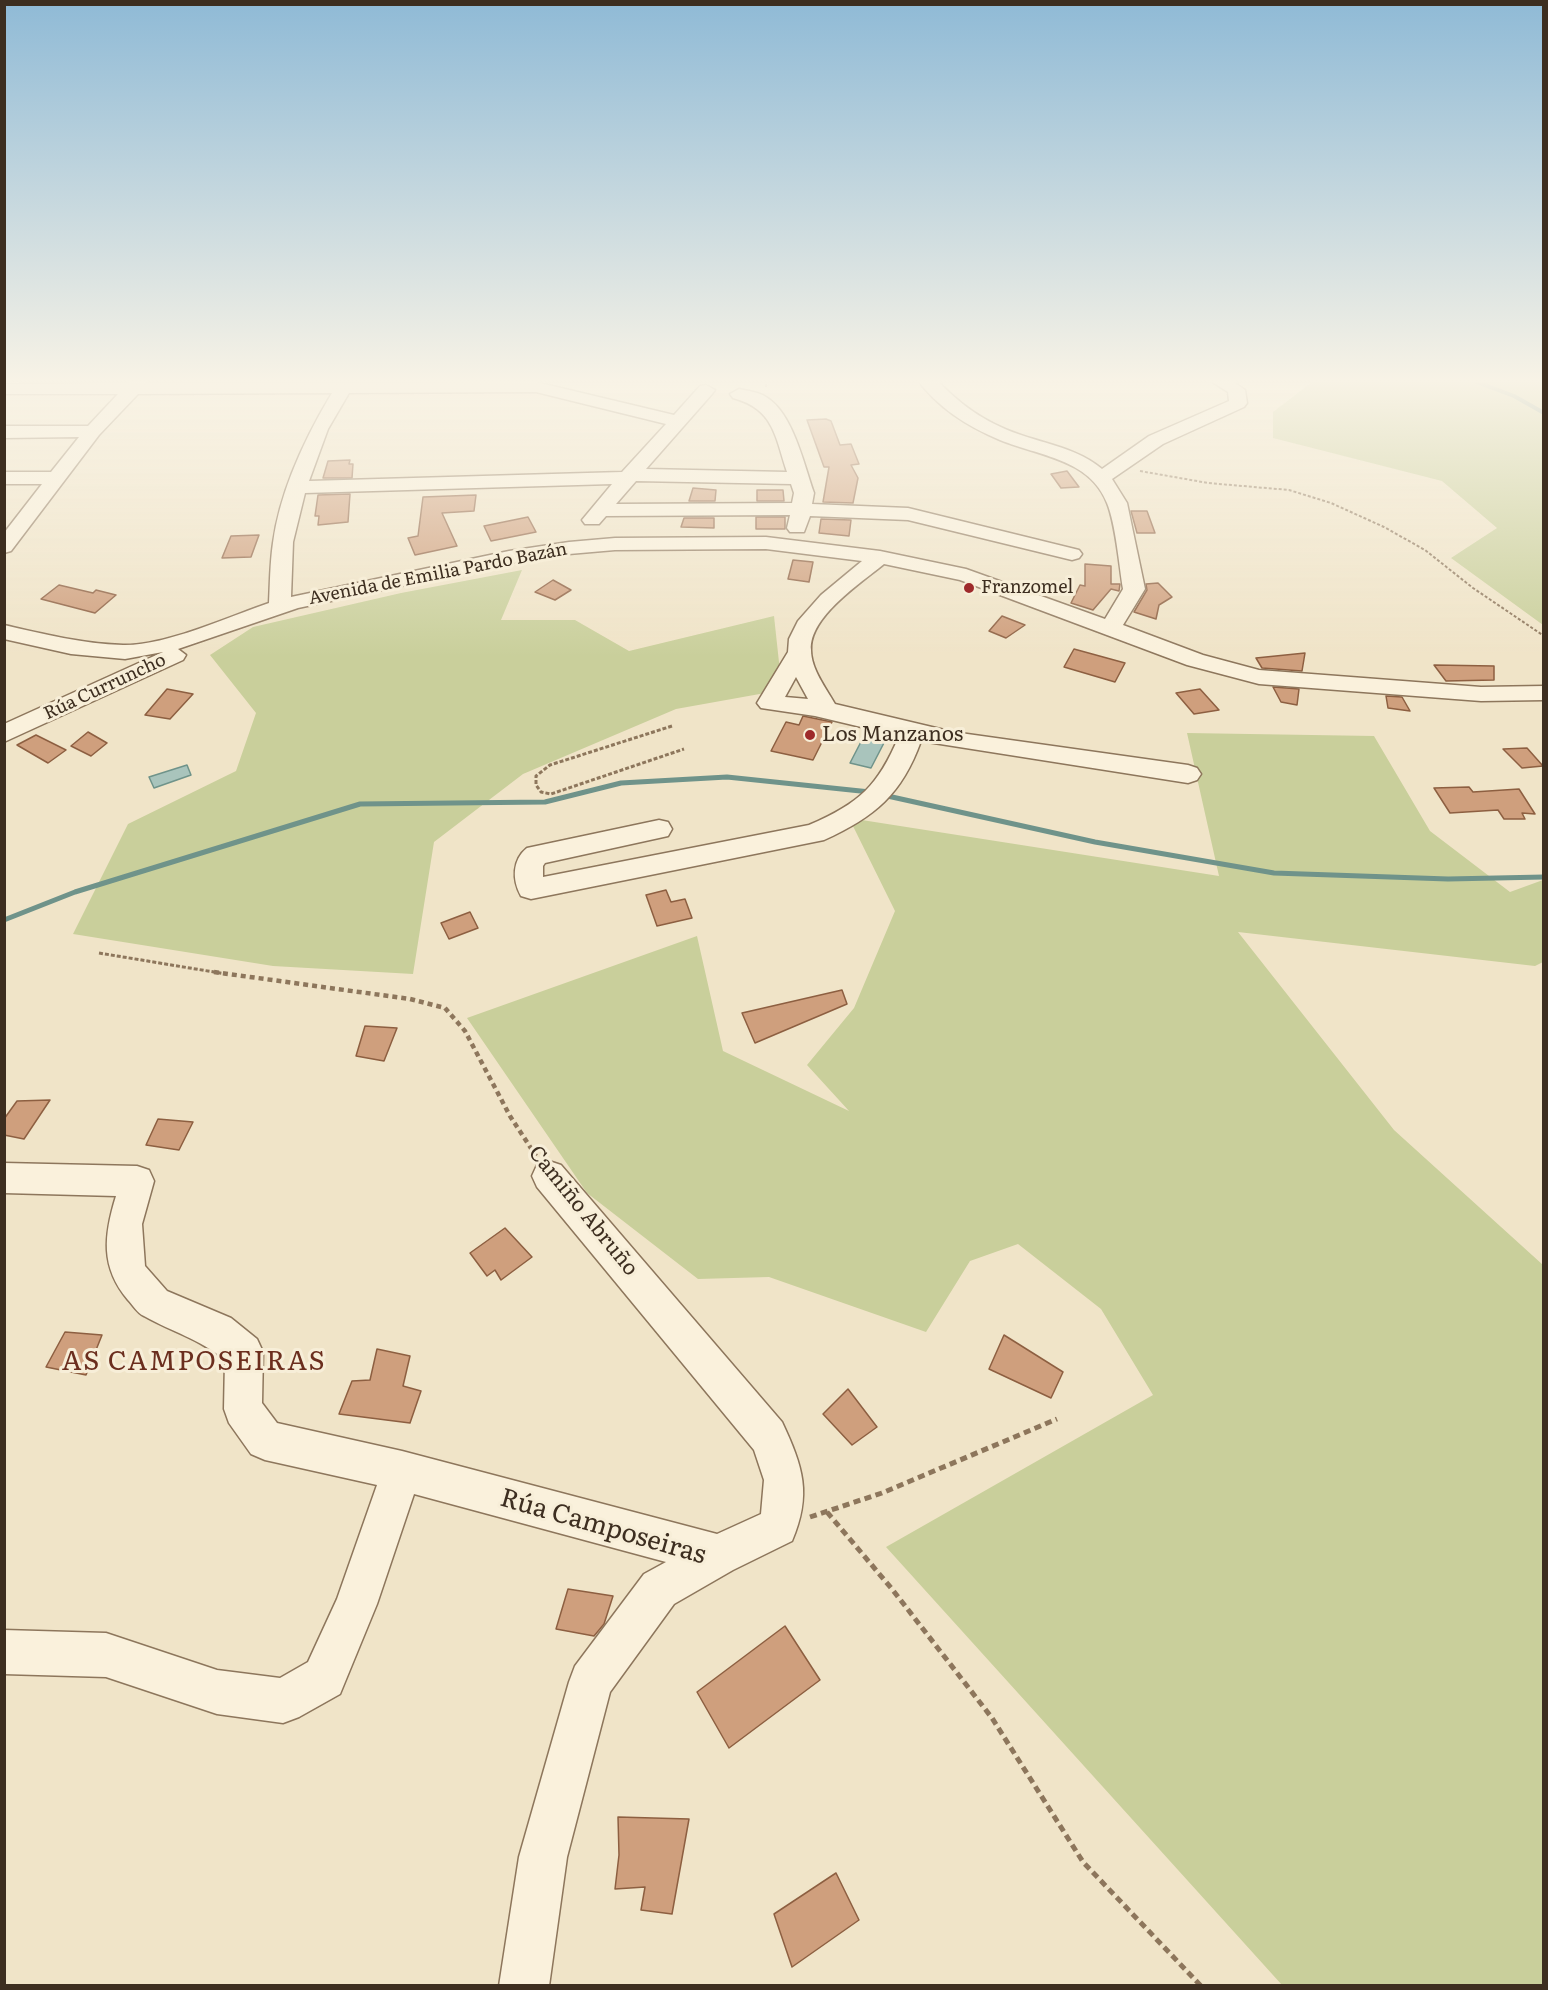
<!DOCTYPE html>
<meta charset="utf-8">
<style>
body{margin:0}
#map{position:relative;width:1548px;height:1990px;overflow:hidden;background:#f0e4c8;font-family:Literata,serif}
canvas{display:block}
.frame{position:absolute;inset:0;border:6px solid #3d2e20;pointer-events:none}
</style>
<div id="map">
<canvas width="1548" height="1990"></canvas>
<div class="frame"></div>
</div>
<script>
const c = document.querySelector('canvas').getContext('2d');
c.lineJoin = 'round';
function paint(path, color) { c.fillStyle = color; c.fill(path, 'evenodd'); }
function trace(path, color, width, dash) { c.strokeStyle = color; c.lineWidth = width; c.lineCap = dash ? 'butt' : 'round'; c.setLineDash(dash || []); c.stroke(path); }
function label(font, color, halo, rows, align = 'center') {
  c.font = font + ' Literata,serif'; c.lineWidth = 6; c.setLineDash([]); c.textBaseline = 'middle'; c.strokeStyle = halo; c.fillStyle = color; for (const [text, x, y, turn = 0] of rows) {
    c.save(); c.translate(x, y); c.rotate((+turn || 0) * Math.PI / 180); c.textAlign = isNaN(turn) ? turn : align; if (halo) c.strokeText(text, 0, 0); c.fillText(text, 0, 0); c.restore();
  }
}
const green = new Path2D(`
 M1317,378h226v247l-92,-67 46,-30 -55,-47 -169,-43v-26z
 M522,570l-21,50h74l54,31 145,-35 8,74 -106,19 -153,65 -89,68 -21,132 -140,-8 -200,-32 55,-110 108,-53 20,-58 -46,-58 43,-28 148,-34z
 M1187,733l187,3 56,95 80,61 33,-12v82l-8,4 -297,-34 156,198 149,135v720h-261l-396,-438 267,-152 -52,-86 -83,-65 -48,17 -44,71 -157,-55 -71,2 -111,-86 -120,-175 230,-82 26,115 126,60 -42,-46 47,-57 41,-97 -46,-93 370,58z`);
const water = new Path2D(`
 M865,734l21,5 -15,29 -21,-5z
 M187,765l4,10 -37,13 -5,-11z`);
const streamFar1 = new Path2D(`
 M1466,378l48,18 30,17`);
const stream = new Path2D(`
 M883,795l212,47 179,31 174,6 96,-2
 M4,920l71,-28 285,-88 185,-2 76,-19 106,-6 143,15`);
const building = new Path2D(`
 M826,419l5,2 9,24 11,-1 8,20 -8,1 7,13 -5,25 -30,-1 6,-35h-5l-17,-47z
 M350,460l-1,4h4l-1,14h-29l5,-17z
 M1067,471l12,16 -18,1 -10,-14z
 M693,488l23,2 -1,11h-26z
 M757,490h26l1,11h-27z
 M350,494l-2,28 -30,3 1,-9h-4l3,-21z
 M476,495l-2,16 -32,2 15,33 -42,9 -7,-17 10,-2 5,-39z
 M1131,511h16l8,22h-18z
 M528,517l8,15 -45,9 -7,-15z
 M756,517h29v12h-29z
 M684,518h30v10l-33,-1z
 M821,519l30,1 -2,16 -30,-3z
 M259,535l-8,22 -29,1 9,-22z
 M793,560l20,2 -4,20 -21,-3z
 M1085,564l26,2v18h9l-1,7 -8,-2 -18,21 -22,-7 9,-18 5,1z
 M553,580l18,10 -16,10 -20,-8z
 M1158,583l14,14 -13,8 -3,14 -22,-7 13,-22 -1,-6z
 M59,585l34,8 3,-3 20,5 -21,18 -54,-14z
 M1002,616l23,9 -19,13 -17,-7z
 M1074,649l51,14 -10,19 -51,-15z
 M1305,653l-3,18 -40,-3 -6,-10z
 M1434,665l60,1v14l-48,1z
 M1273,687l26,2 -2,16 -16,-3z
 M167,689l26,5 -23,25 -25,-4z
 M1200,689l19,21 -25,4 -18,-21z
 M1386,696l16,1 8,14 -22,-3z
 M803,716l29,6 -19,38 -42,-9 15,-29 13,3z
 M88,732l19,11 -16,13 -20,-10z
 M36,735l30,15 -18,13 -31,-18z
 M1527,748l16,18 -21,2 -19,-19z
 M1469,787l4,5 46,-3 16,25 -13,-1 3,6h-21l-6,-9 -48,3 -16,-25z
 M666,890l5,12 14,-3 7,19 -35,8 -11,-31z
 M470,912l8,16 -29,11 -8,-16z
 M842,990l5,14 -92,39 -13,-30z
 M365,1026l32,2 -13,33 -28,-5z
 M50,1100l-26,39 -20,-4v-16l13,-18z
 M158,1119l35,3 -14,28 -33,-5z
 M505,1228l27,29 -31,23 -6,-10 -8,6 -17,-23z
 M65,1332l37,3 -16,40 -40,-8z
 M1004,1335l59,37 -12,26 -62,-29z
 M377,1349l33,7 -7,30 18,5 -11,32 -71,-9 13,-33 18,-1z
 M848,1389l29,38 -25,18 -29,-31z
 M568,1589l45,7 -9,28 -10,12 -38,-7z
 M785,1626l35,54 -91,68 -32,-56z
 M618,1817l71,2 -17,95 -31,-4 4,-23 -30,2 4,-34z
 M836,1873l23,47 -67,47 -18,-53z`);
const pathFar3 = new Path2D(`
 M766,387l1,-9
 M1140,471l68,12 81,7 42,13 53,24 41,23 48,38 71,48`);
const pathFar2 = new Path2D(`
 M672,726l-122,39 -14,11v9l5,7 10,2 133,-45
 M99,953l127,21`);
const pathFar1 = new Path2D(`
 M214,972l196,27 35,9 20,23 45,85 26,40`);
const path = new Path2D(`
 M827,1512l65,77 100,129 91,144 118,124
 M810,1517l72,-24 175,-74`);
const minor = new Path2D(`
 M134,378h11l2,5 389,-1 138,33 26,-29 6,-1 9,5 -3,4 -66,75 141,3c-12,-36 -13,-63 -54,-74l-3,-4 9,-5c9,2 20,3 27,8 27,16 38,68 48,96l-2,11 96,4 171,42 3,4 -3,4 -7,2 -164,-40 -98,-4 -6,16h-14l-3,-4 3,-13 -184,1 -7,8h-14l-3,-4 30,-36 -307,9 -12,49 -2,55 218,-46 60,-9 46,-4 151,-1 114,14 86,18 139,50 18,-30c-4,-24 -7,-64 -16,-86 -17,-44 -68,-47 -107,-63 -33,-14 -62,-32 -84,-62h19c24,26 49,44 83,56 28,10 61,15 84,35l47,-33 80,-35 -1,-9 -22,-14h22l17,12 2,13 -3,4 -81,37 -51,35 15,24 18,86 -22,36 80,30 56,15 222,17 63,-1v14l-63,1 -222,-17 -72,-19 -227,-85 -76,-16c-23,19 -75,53 -73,86 0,19 15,38 24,54l118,28 235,33 9,3 4,6 -4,6 -9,3 -267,-42c-19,53 -46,76 -97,99l-293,59 -10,-3c-9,-16 -9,-36 6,-48l132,-28 9,2 4,7 -4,7 -9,2 -114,25 -2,3v11l266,-52c51,-22 69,-39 90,-89l-84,-20 -54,-8 -4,-5 31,-51 1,-13 9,-18 23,-26 41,-34 -96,-12 -151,1 -46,4 -60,9 -211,45 -120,41 8,6 -3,5 -179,82v-18l159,-72 -38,7 -54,-5 -67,-15v-14c40,9 79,19 119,20 42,1 105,-28 146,-42 1,-19 1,-40 4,-60 7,-52 32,-105 59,-150l-194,1 -39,41 -88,116 -7,2v-20l38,-49h-38v-12h47l28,-35 -75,1v-12h84l30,-32h-114v-10l124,-1zM536,392l130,32 -44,48 -313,9 19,-52 21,-36zM636,481l155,3 3,9 -2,10 -176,1zM796,677l12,22 -23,-2z
 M549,1161l12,4 221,257c21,45 30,72 10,119l-59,29 -59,34 -64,88 -43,165 -18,129h-50l20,-129 50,-175 6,-16 69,-92 22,-12 -252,-68 -37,110 -37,90 -41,23 -16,6 -66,-9 -111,-37 -102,-3v-44l102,3 111,37 63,8 28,-16 29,-63 40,-114 -112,-25 -14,-6 -22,-31 -5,-14 1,-49c-27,-22 -51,-27 -81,-44 -7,-3 -11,-11 -16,-16 -28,-33 -24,-65 -12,-104l-112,-3v-30l133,3 12,4 5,11 -12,43 3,42 22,25 64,27 26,21 6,13 -1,51 15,20 125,28 315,83 44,-20 3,-34 -10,-30 -217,-263 -5,-11 5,-11z`);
const markers = [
 [969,588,6,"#9e2a2b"],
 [810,735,6,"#9e2a2b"]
];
const farStreetnames = [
 ["Avenida de Emilia Pardo Bazán",438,574,-11],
 ["Rúa Curruncho",105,687,-25]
];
const farPoinames = [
 ["Franzomel",981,588]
];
const poiNames = [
 ["Los Manzanos",822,735]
];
const streetNames = [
 ["Camiño Abruño",583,1211,51]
];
const nearStreetnames = [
 ["Rúa Camposeiras",603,1527,16]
];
const nearNeighbourhoodnames = [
 ["AS CAMPOSEIRAS",194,1362]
];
paint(green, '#c9cf9b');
paint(water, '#a9c4bc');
trace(water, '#6f938a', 1.5);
trace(streamFar1, '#6f938a', 4);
trace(stream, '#6f938a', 5);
paint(building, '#cf9f7d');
trace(building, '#8d5f41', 1.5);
trace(minor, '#8d765c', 3);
trace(pathFar3, '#8d765c', 2, [3, 2]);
trace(pathFar2, '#8d765c', 3, [4, 2]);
trace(pathFar1, '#8d765c', 4.5, [5, 4]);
trace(path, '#8d765c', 5, [7, 4.5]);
paint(minor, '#faf1dc');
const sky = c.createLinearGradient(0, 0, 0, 657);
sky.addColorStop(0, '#8fbad6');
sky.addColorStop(0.58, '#f8f3e6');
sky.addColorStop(1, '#f8f3e600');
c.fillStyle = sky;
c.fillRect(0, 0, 1548, 657);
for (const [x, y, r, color] of markers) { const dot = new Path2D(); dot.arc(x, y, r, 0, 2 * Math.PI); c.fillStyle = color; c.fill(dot); trace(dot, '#f7eed8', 2); }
label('18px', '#3d2e20', '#f7eed8', farStreetnames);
label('18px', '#3d2e20', '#f7eed8', farPoinames, 'left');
label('21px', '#3d2e20', '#f7eed8', poiNames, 'left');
label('21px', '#3d2e20', '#f7eed8', streetNames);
label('26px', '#3d2e20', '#f7eed8', nearStreetnames);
c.letterSpacing = '1.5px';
label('27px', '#6b2e1e', '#f7eed8', nearNeighbourhoodnames);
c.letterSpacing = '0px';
</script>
